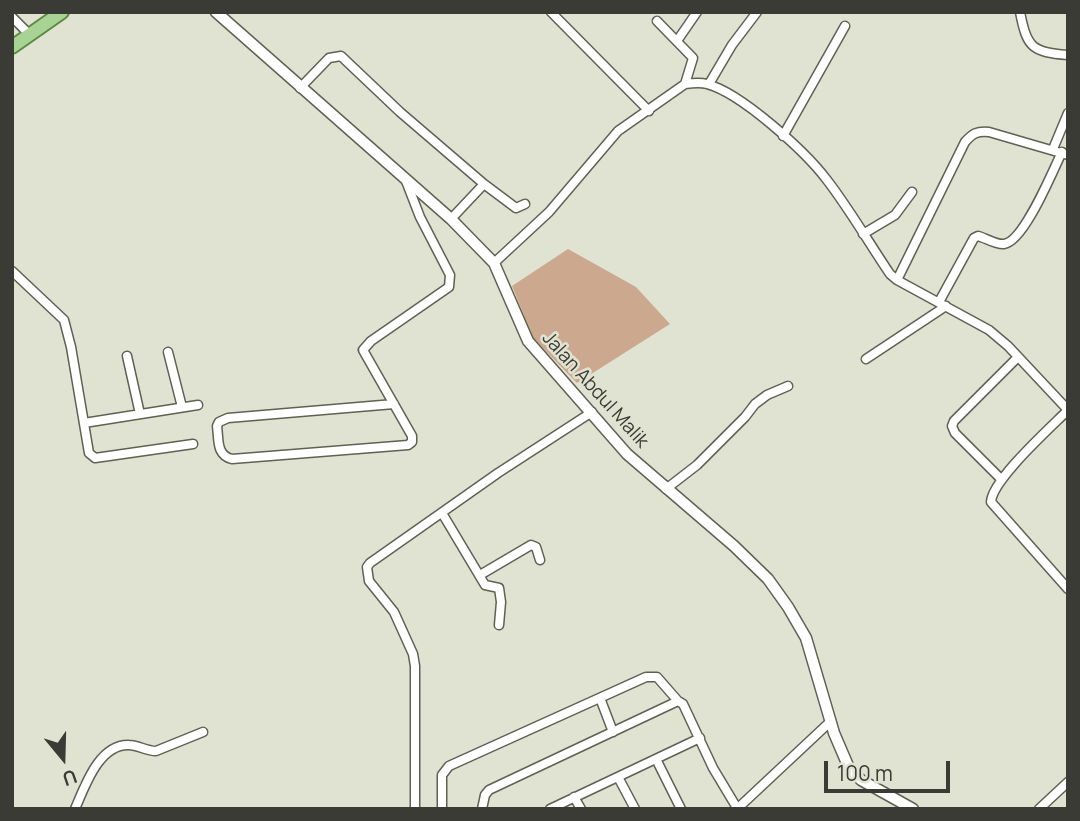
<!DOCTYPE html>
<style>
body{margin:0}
#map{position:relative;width:1080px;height:821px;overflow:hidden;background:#e1e3d2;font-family:Manrope,sans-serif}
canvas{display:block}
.frame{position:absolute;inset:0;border:14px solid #3a3b34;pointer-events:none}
.north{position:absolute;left:28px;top:723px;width:70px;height:70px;-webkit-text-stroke:5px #e1e3d2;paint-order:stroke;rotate:161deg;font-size:19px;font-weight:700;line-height:28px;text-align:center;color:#3a3b34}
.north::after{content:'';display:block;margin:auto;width:24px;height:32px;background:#3a3b34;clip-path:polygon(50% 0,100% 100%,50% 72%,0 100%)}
.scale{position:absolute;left:824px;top:761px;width:126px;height:32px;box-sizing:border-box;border:4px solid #3a3b34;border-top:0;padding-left:9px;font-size:21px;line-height:24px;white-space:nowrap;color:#3a3b34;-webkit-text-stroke:5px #e1e3d2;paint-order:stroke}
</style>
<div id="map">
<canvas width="1080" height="821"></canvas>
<div class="frame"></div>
<div class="north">U</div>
<div class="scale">100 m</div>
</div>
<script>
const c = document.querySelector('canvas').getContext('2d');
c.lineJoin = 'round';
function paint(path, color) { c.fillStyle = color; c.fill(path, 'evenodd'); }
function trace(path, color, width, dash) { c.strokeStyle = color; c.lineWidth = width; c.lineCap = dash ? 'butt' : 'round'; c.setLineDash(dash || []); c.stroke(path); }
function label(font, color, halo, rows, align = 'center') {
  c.font = font + ' Manrope,sans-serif'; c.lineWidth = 5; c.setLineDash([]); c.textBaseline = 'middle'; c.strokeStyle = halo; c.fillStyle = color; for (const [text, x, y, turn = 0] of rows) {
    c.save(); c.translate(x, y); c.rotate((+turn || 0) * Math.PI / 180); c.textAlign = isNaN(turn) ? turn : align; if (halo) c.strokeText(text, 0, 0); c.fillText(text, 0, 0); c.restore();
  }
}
const green = new Path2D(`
 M568,249l68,38 34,37 -93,59 -44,-45 -21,-52z`);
const minor = new Path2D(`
 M551,12l98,99
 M1020,12c7,36 12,40 48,43
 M12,17l17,17
 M657,21l36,37 -8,26
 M677,41l20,-29
 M709,84l23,-39 25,-33
 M300,88l29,-30 12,-2 59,56 84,72 -33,35
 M783,136l62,-110
 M1053,149l15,-36
 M484,184l32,24 9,-4
 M863,234l32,-19 17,-23
 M494,263l55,-51 69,-81 67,-47c7,-1 15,-2 22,0 34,9 98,67 120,96 23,30 42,63 63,94l7,6 92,50 19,16 60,64
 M12,271l52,49 7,27 18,106 6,5 98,-14
 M897,280l68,-138c8,-9 12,-11 24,-10l79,23
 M939,302l35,-64 4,-2c8,2 18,9 26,8 20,-2 49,-74 58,-92
 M168,352l14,55
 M127,356l13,58
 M866,359l80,-53
 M394,404l-166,14 -9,4 -2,4c2,14 -1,29 15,33l176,-14 4,-3v-6l-49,-86 8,-9 78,-54 1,-12 -30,-58 -14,-36
 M1067,411c-17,17 -75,69 -76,91l77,87
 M84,423l114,-18
 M1001,479l-46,-46 -3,-7 2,-5 64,-64
 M666,489l31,-24 48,-48 10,-13 12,-9 21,-9
 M442,513l43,72 14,3 2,14 -2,23
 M480,575l51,-30 5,2 4,13
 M600,698l13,34
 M656,759l25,50
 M618,777l17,32
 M574,797l7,12
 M75,809c10,-23 24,-65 54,-64 9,0 17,6 27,6l47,-19
 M415,809v-143l-2,-12 -19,-42 -25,-31 -2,-14 3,-4 128,-90 94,-61
 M442,809v-34l7,-9 197,-89h11l21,24
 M482,809l3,-14 4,-5 189,-89 5,3 30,64 24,40
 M550,809l150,-71
 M737,809l94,-88
 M1039,809l29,-27`);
const tertiary = new Path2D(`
 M216,12l235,207 43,44 34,78 99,113 107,92 34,33 20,28 18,31 28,95 15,35 12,12 52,29`);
const primary = new Path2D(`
 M12,47l50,-35`);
const streetNames = [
 ["Jalan Abdul Malik",595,390,48]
];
paint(green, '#cca98e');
trace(minor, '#5f6152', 11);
trace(tertiary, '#5f6152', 13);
trace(primary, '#5c8a44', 16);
trace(minor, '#fff', 8);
trace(tertiary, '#fff', 10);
trace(primary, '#a9d394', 12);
label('19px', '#3a3b34', '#e1e3d2', streetNames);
</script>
